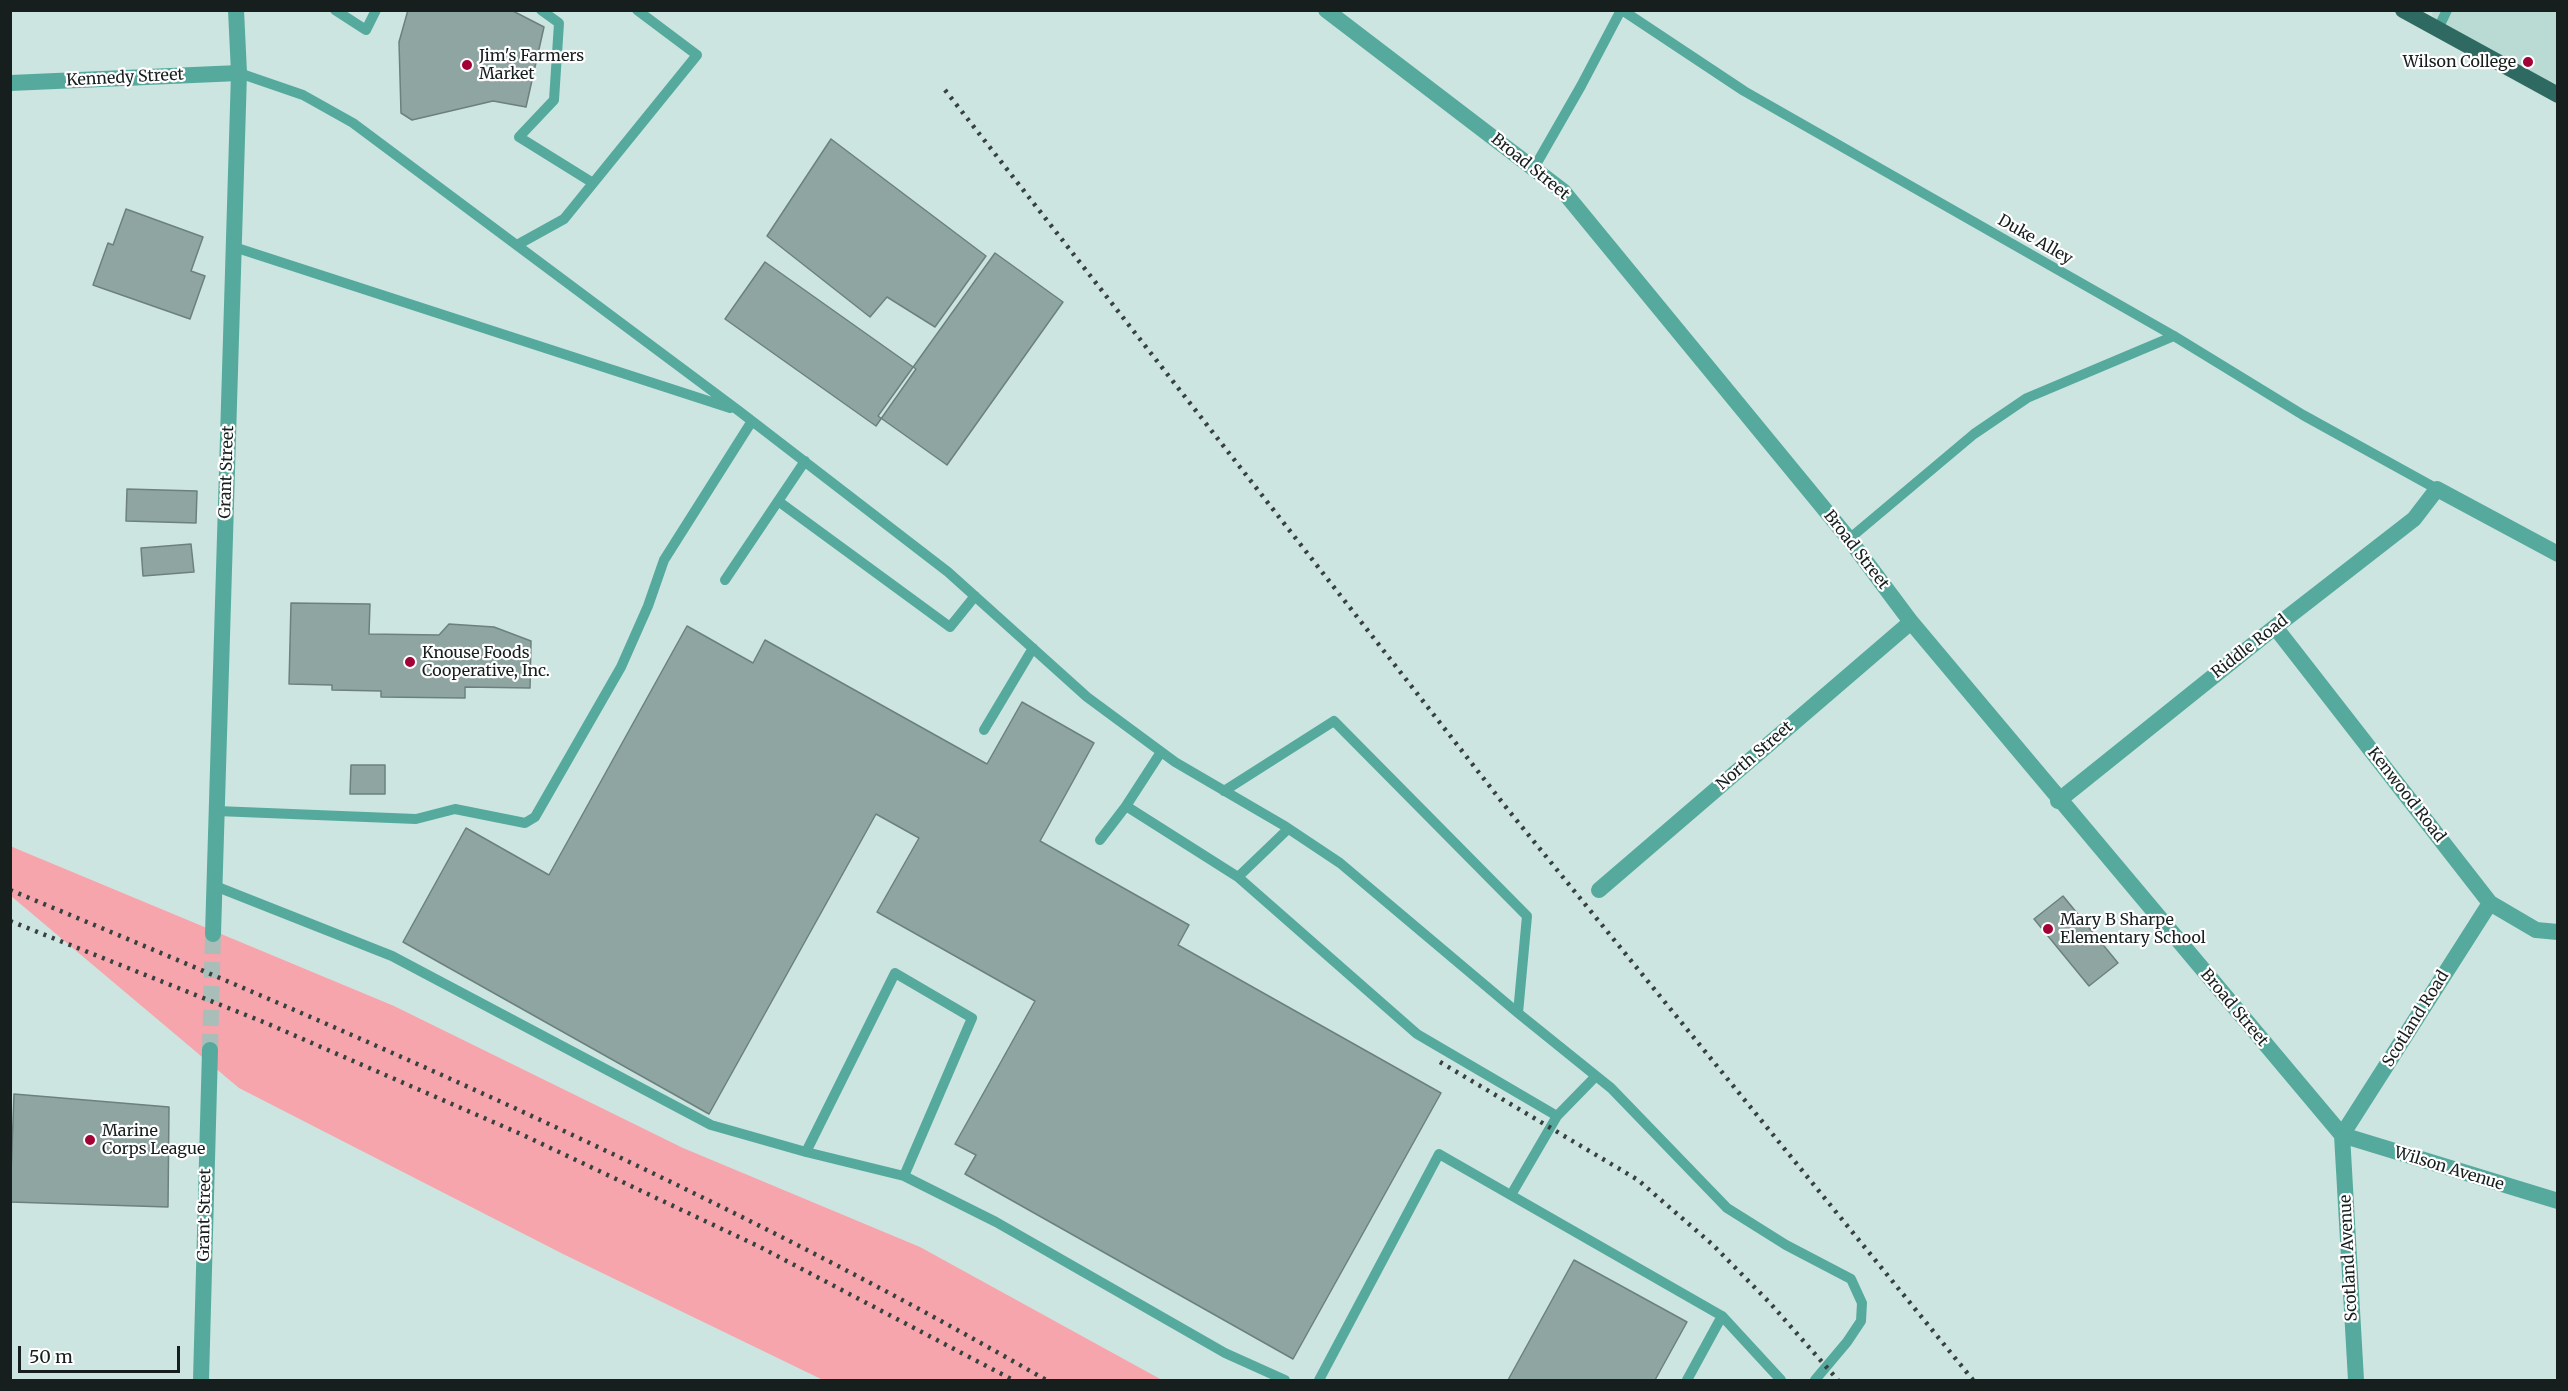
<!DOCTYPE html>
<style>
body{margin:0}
#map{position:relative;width:2568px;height:1391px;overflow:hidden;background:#cde5e0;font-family:Merriweather,serif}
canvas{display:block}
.frame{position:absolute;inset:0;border:12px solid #171f1e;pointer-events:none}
.scale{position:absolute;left:18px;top:1346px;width:162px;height:27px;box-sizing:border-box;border:3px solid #171f1e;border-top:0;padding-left:8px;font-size:18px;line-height:21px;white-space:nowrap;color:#171f1e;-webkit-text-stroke:4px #fff;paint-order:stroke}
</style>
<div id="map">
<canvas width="2568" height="1391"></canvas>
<div class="frame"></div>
<div class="scale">50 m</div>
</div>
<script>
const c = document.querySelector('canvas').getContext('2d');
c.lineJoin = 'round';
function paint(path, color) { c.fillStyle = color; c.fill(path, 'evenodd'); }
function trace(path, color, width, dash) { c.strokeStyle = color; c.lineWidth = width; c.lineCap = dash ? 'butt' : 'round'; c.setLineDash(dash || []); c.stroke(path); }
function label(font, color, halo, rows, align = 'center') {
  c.font = font + ' Merriweather,serif'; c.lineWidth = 4.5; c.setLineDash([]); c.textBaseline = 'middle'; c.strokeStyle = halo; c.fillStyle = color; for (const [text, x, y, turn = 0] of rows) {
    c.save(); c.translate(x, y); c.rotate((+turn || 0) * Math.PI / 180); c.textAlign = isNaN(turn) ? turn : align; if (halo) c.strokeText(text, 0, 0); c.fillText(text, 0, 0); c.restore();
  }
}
const built = new Path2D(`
 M2434,10l123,1v84l-119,-66 -6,-15z`);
const green = new Path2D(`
 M10,846l384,160 289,142 237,99 242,133h-339l-260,-126 -324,-166 -228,-192z`);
const building = new Path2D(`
 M408,10h103l33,17 -18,80 -33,-6 -81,19 -11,-7 -2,-71z
 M831,139l155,117 -51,71 -48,-30 -17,20 -103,-81z
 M126,209l77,28 -12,34 14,5 -15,43 -97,-34 15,-42 5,2z
 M995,253l68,49 -116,163 -69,-49z
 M765,262l151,107 -40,57 -151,-107z
 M127,489l70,2 -1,32 -70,-2z
 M191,544l3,28 -51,4 -2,-28z
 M291,603l79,1 -1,30 70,1 10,-11 45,3 37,14 -1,47 -65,-1v11l-84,-1v-6l-49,-1v-5l-43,-1z
 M687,626l66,37 12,-23 222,124 35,-62 72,41 -54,98 149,84 -11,20 263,148 -148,266 -328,-185 11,-19 -21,-11 80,-143 -158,-89 42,-74 -43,-24 -167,300 -306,-172 63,-114 83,47z
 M351,765h34v29h-35z
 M2063,896l55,67 -29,23 -55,-67z
 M14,1094l155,13 -1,100 -158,-5z
 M1574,1260l113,62 -32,58h-147z`);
const tertiaryTunnel = new Path2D(`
 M210,1050l3,-116`);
const service = new Path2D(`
 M335,10l31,20 10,-20
 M541,10l18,13 -5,77 -35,37 74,46
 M1622,10l122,81 430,245 129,79 134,74
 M2438,29l9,-19
 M239,73l64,22 50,28 386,288 209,161 139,125 88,65 108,63 57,38 178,150 93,75 116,120 59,37 65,34 11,24 -1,18 -14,21 -32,38
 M1534,168l47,-82 40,-76
 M517,245l47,-26 133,-164 -60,-45
 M234,247l496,161
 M778,501l172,126 25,-31
 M1849,539l125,-105 53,-36 147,-62
 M725,580l80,-119
 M984,730l49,-82
 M1161,752l-35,54 112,71 50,-48
 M1224,791l110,-70 193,195 -9,97
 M217,811l199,8 39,-10 70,14 10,-6 86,-150 27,-61 16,-46 88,-139
 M1100,840l26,-34
 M1238,877l179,157 140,82 39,-40
 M215,886l177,70 319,169 95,27 98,24 92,46 229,131 60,27
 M806,1152l89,-179 77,45 -68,158
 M1511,1195l46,-79
 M1319,1380l120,-226 283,162 59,64
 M1687,1380l35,-64`);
const minor = new Path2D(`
 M1326,10l237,181 286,348 62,83 431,513
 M10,83l229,-10
 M2275,627l215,276 46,27 22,2
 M2058,801l217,-174 139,-108 23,-30 121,65
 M1599,890l312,-268
 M2342,1135l148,-232
 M2342,1135l14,245
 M2342,1135l216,66`);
const tertiary = new Path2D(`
 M213,934l26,-861 -3,-63
 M201,1380l9,-330`);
const primary = new Path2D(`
 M2403,10l155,85`);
const rail = new Path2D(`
 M945,90l564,721 464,569
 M10,890c353,146 705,299 1036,490
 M10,921l256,102 257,112 237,112 253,133
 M1440,1062l198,118 75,65 57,58 68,77`);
const markers = [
 [2528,62,6,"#a20236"],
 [467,65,6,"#a20236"],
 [410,662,6,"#a20236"],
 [2048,929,6,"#a20236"],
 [90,1140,6,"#a20236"]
];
const poiNames = [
 ["Jim's Farmers",479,56],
 ["Market",479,74],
 ["Wilson College",2516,62,"right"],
 ["Knouse Foods",422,653],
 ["Cooperative, Inc.",422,671],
 ["Mary B Sharpe",2060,920],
 ["Elementary School",2060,938],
 ["Marine",102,1131],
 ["Corps League",102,1149]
];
const streetNames = [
 ["Kennedy Street",125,78,-3],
 ["Broad Street",1530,167,39],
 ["Duke Alley",2035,240,30],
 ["Grant Street",227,472,-88],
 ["Broad Street",1856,550,52],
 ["Riddle Road",2250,647,-38],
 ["North Street",1755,756,-41],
 ["Kenwood Road",2406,795,52],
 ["Broad Street",2234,1008,50],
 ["Scotland Road",2416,1019,-58],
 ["Wilson Avenue",2449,1169,17],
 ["Grant Street",205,1215,-89],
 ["Scotland Avenue",2349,1258,-93]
];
paint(built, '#badad4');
paint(green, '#f7a5ac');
paint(building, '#8fa5a1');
trace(building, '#6c817d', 1.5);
trace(tertiaryTunnel, '#a9bdb9', 16, [16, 8]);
trace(service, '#55aa9d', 10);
trace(minor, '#55aa9d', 16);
trace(tertiary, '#55aa9d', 16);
trace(primary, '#2e6a62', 16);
trace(rail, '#374140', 4.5, [3, 6]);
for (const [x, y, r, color] of markers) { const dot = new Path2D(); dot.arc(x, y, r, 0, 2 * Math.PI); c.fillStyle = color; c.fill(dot); trace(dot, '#fff', 2); }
label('16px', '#171f1e', '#fff', poiNames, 'left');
label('16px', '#171f1e', '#fff', streetNames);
</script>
